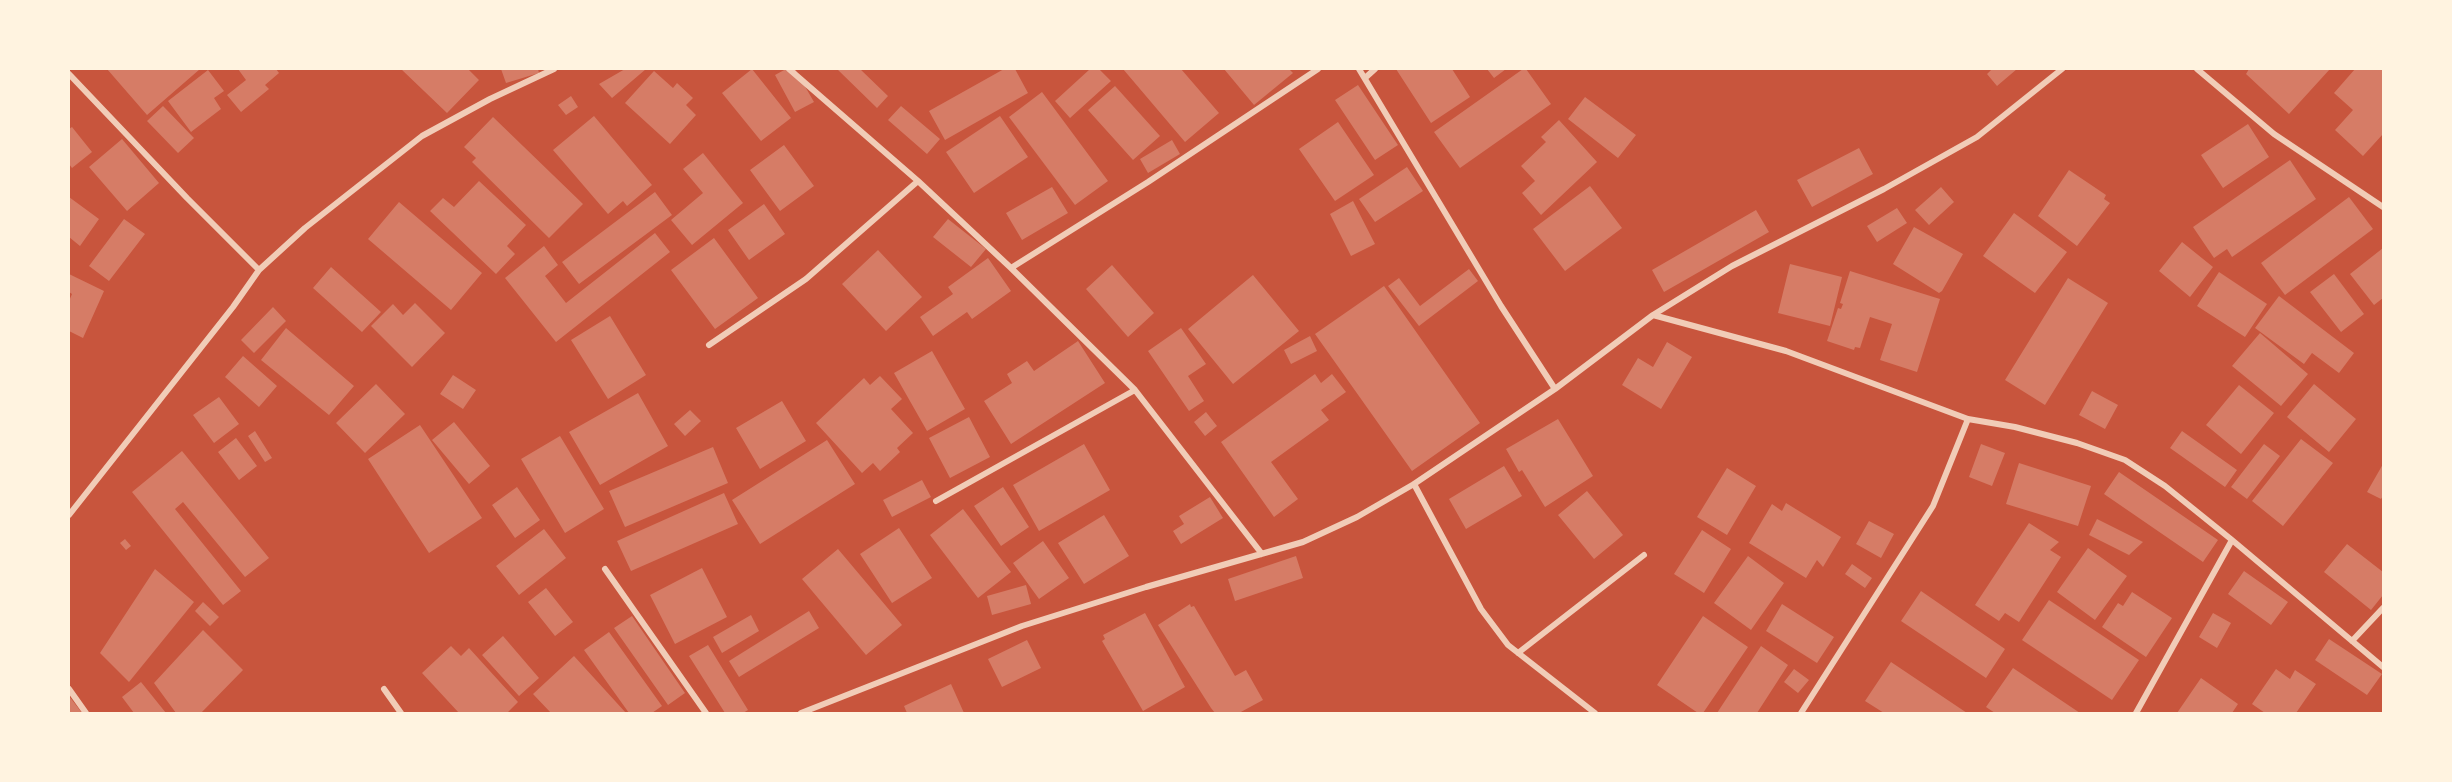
<!DOCTYPE html>
<style>
body{margin:0}
#map{position:relative;width:2452px;height:782px;overflow:hidden;background:#c8553d;font-family:Poppins,sans-serif}
canvas{display:block}
.frame{position:absolute;inset:0;border:70px solid #fff3e0;pointer-events:none}
</style>
<div id="map">
<canvas width="2452" height="782"></canvas>
<div class="frame"></div>
</div>
<script>
const c = document.querySelector('canvas').getContext('2d');
c.lineJoin = 'round';
function paint(path, color) { c.fillStyle = color; c.fill(path, 'evenodd'); }
function trace(path, color, width, dash) { c.strokeStyle = color; c.lineWidth = width; c.lineCap = dash ? 'butt' : 'round'; c.setLineDash(dash || []); c.stroke(path); }
const building = new Path2D(`
 M107,69h93l-53,46z
 M238,69h38l3,4 -14,12 4,4 -28,23 -14,-17 19,-15z
 M401,69h67l11,11 -32,33z
 M501,69h37l1,4 -33,10z
 M625,69h21l-34,29 -13,-14z
 M752,69l39,49 -30,23 -39,-48z
 M786,69h9l19,33 -19,10 -20,-37z
 M837,69h23l28,27 -11,12z
 M1004,69h11l13,24 -83,47 -16,-29z
 M1090,69h9l12,12 -41,37 -15,-17z
 M1123,69h58l38,44 -34,29z
 M1224,69h65l4,4 -39,32z
 M1396,69h56l18,28 -39,26z
 M1487,69h19l-12,9z
 M1523,69h3l25,35 -91,64 -26,-36z
 M1992,69h25l-20,17 -10,-12z
 M2249,69h81l-41,45 -43,-40z
 M2355,69h28v65l-20,22 -28,-26 18,-20 -19,-17z
 M208,70l16,21 -10,7 7,11 -30,23 -23,-31z
 M654,71l19,17 4,-5 16,15 -7,7 10,10 -26,29 -45,-41z
 M1358,85l40,60 -23,15 -40,-60z
 M1115,86l45,50 -27,24 -45,-50z
 M1042,92l66,89 -33,24 -66,-88z
 M571,96l7,11 -12,8 -8,-10z
 M1585,97l51,38 -18,23 -50,-39z
 M163,106l31,32 -16,15 -31,-32z
 M901,106l39,33 -13,15 -39,-34z
 M594,116l58,69 -25,21 -4,-5 -15,13 -55,-64z
 M1000,116l28,41 -54,36 -28,-41z
 M493,117l90,87 -34,34 -77,-76 4,-4 -12,-11z
 M1559,120l38,42 -56,53 -19,-22 13,-12 -14,-15 25,-24 -5,-5z
 M1338,122l36,53 -39,26 -36,-52z
 M2248,124l21,33 -46,31 -22,-33z
 M72,127l20,25 -20,16 -3,-4v-35z
 M122,139l37,44 -32,28 -38,-44z
 M1172,140l8,14 -32,19 -8,-14z
 M784,145l30,41 -34,25 -30,-41z
 M1859,148l14,26 -61,33 -15,-27z
 M703,153l40,50 -51,42 -21,-25 32,-27 -20,-24z
 M2290,160l26,39 -84,58 -5,-8 -13,9 -21,-31z
 M1407,167l16,24 -48,31 -16,-23z
 M2069,170l37,25 -2,4 6,4 -33,43 -39,-30z
 M479,181l47,44 -19,21 8,8 -19,20 -66,-63 13,-13 11,9z
 M1590,186l32,42 -57,43 -32,-42z
 M1052,187l16,26 -46,27 -16,-27z
 M1941,187l13,15 -25,23 -14,-15z
 M655,192l17,23 -93,69 -17,-22z
 M69,197l30,22 -19,27 -11,-9z
 M2349,197l24,32 -88,66 -24,-32z
 M1353,201l22,43 -24,12 -21,-42z
 M399,202l83,71 -31,37 -83,-71z
 M764,204l21,30 -36,26 -21,-30z
 M1897,208l10,15 -30,19 -10,-16z
 M1756,210l13,22 -105,60 -12,-22z
 M2014,213l53,39 -32,41 -52,-37z
 M124,219l21,15 -36,47 -20,-15z
 M948,219l38,30 -15,18 -38,-30z
 M1914,227l49,27 -21,37 -3,2 -46,-29z
 M655,233l15,19 -114,90 -51,-64 39,-32 14,19 -13,11 21,27z
 M714,238l44,60 -43,31 -44,-59z
 M2182,242l31,25 -23,30 -31,-26z
 M2383,248v50l-9,7 -24,-31z
 M878,250l44,47 -36,34 -44,-47z
 M988,258l23,33 -39,28 -5,-7 -34,24 -13,-19 33,-23 -5,-7z
 M1790,264l52,13 -12,49 -52,-13z
 M1112,265l42,48 -26,24 -42,-48z
 M331,267l50,45 -19,20 -49,-44z
 M1469,269l9,12 -59,45 -31,-40 11,-8 21,28z
 M1850,271l90,28 -23,73 -37,-12 12,-36 -22,-7 -10,31 -5,-1 -1,3 -27,-9 11,-33 3,1 2,-5 -3,-1z
 M2219,272l48,32 -22,33 -48,-31z
 M69,274l35,17 -21,47 -14,-7v-30l3,-7 -3,-2z
 M2334,274l30,40 -23,18 -31,-40z
 M1253,275l46,56 -66,53 -45,-55z
 M2068,278l40,25 -63,102 -40,-25z
 M1384,286l96,137 -68,48 -97,-137z
 M2279,296l75,57 -15,20 -27,-20 -8,11 -49,-36z
 M415,303l30,30 -33,34 -41,-41 22,-22 10,11z
 M273,307l13,14 -32,32 -13,-13z
 M610,316l36,59 -38,24 -37,-59z
 M286,328l68,58 -25,29 -68,-55z
 M1181,328l25,36 -18,12 16,25 -15,10 -41,-60z
 M2260,333l48,41 -27,32 -49,-40z
 M1310,336l7,15 -26,13 -7,-14z
 M1078,341l27,42 -94,61 -27,-43 28,-18 -5,-9 20,-13 7,10z
 M1667,342l25,15 -31,52 -39,-24 16,-27 15,9z
 M932,351l33,58 -38,22 -33,-58z
 M243,356l34,30 -18,21 -34,-30z
 M1315,374l6,9 11,-9 14,18 -25,18 8,10 -58,42 27,37 -24,18 -53,-75z
 M453,375l23,15 -13,19 -23,-15z
 M880,376l22,23 -11,10 22,24 -16,15 3,4 -20,19 -7,-8 -11,10 -46,-50 48,-45 6,7z
 M376,384l29,30 -40,39 -29,-30z
 M2314,384l42,35 -27,33 -42,-35z
 M2239,385l35,28 -33,41 -35,-29z
 M2092,391l26,14 -13,24 -26,-14z
 M638,393l30,53 -68,39 -31,-53z
 M219,397l20,27 -25,19 -21,-28z
 M782,401l24,40 -46,28 -24,-41z
 M690,410l11,11 -16,15 -11,-12z
 M1206,412l11,14 -12,10 -11,-14z
 M969,417l21,40 -40,21 -21,-40z
 M1558,419l35,57 -48,31 -23,-37 -3,2 -13,-23z
 M454,422l36,44 -21,18 -37,-44z
 M420,425l62,93 -53,35 -61,-94z
 M255,431l17,27 -7,4 -17,-26z
 M2182,431l55,39 -12,17 -55,-39z
 M560,436l44,73 -39,24 -44,-74z
 M236,438l21,28 -18,14 -21,-28z
 M2301,439l32,24 -50,63 -31,-25z
 M827,440l28,44 -95,60 -28,-44z
 M1084,444l26,46 -71,41 -26,-46z
 M1981,444l24,9 -13,33 -23,-9z
 M2264,444l16,12 -33,43 -16,-12z
 M713,447l15,36 -103,44 -16,-36z
 M182,451l87,107 -24,19 -62,-75 -8,7 66,82 -18,14 -91,-113z
 M2019,463l72,23 -13,40 -72,-22z
 M2383,464v32l-2,3 -14,-7z
 M1504,466l18,30 -56,33 -17,-30z
 M1727,468l29,18 -29,49 -30,-18z
 M2119,472l99,68 -15,22 -99,-68z
 M922,480l9,17 -39,20 -9,-17z
 M517,487l23,33 -25,18 -23,-33z
 M1003,487l26,40 -28,19 -27,-40z
 M1587,491l36,44 -29,24 -36,-44z
 M724,493l14,31 -107,47 -14,-30z
 M1210,497l13,21 -42,26 -8,-13 11,-7 -5,-8z
 M1786,503l55,34 -18,30 -6,-7 -11,18 -57,-35 23,-39 10,7z
 M963,509l48,63 -33,26 -48,-63z
 M1104,515l25,41 -45,28 -26,-41z
 M2097,519l46,23 -14,13 -40,-20z
 M1869,521l25,13 -13,24 -25,-14z
 M2029,523l30,19 -9,8 11,7 -42,65 -14,-9 -6,8 -24,-16z
 M899,528l33,50 -40,25 -32,-49z
 M544,529l22,29 -47,37 -23,-29z
 M1702,530l29,19 -27,44 -30,-19z
 M125,539l6,7 -5,4 -6,-7z
 M1043,541l26,37 -30,21 -26,-36z
 M2347,544l36,28v23l-12,15 -47,-38z
 M2088,548l39,28 -32,44 -38,-28z
 M838,549l64,76 -36,30 -64,-76z
 M1296,556l7,22 -68,23 -7,-22z
 M1748,556l36,27 -33,47 -37,-27z
 M1852,564l20,14 -7,10 -20,-14z
 M702,568l25,49 -52,27 -25,-49z
 M155,569l39,33 -65,80 -29,-29z
 M2244,571l44,31 -17,23 -43,-31z
 M1026,585l5,19 -39,11 -5,-19z
 M546,588l27,34 -18,14 -27,-34z
 M1921,591l84,58 -19,29 -85,-57z
 M2132,592l40,26 -26,39 -44,-30 16,-24 5,3z
 M2049,600l90,60 -27,40 -90,-60z
 M203,602l16,15 -9,9 -15,-15z
 M1190,604l1,3 3,-1 41,70 11,-6 17,30 -24,13h-24l-4,-5 -53,-83z
 M1782,604l52,33 -17,26 -51,-32z
 M809,611l10,17 -80,49 -10,-16z
 M1145,613l40,74 -42,24 -41,-70 3,-2 -2,-4z
 M2213,613l18,10 -14,25 -18,-11z
 M751,615l8,16 -37,22 -9,-16z
 M632,616l53,77 -17,12 -54,-77z
 M1703,616l45,31 -45,66h-5l-41,-28z
 M203,630l40,40 -42,43h-25l-22,-30z
 M609,632l53,74 -10,7h-23l-45,-63z
 M503,636l36,42 -20,18 -37,-41z
 M2329,639l53,35 -15,21 -52,-35z
 M1027,640l14,28 -39,19 -14,-28z
 M708,645l40,65 -5,3h-18l-36,-57z
 M451,646l10,10 8,-8 49,54 -11,11h-48l-37,-40z
 M1761,646l27,19 -31,48h-40z
 M574,656l52,57h-75l-18,-19z
 M1891,662l76,51h-83l-19,-12z
 M2013,668l67,45h-85l-9,-6z
 M1794,669l15,11 -11,13 -14,-11z
 M2276,669l14,10 5,-9 21,14 -20,29h-31l-13,-9z
 M2201,678l37,26 -6,9h-55z
 M141,682l25,31h-32l-12,-16z
 M951,684l13,29h-57l-3,-7z
 M69,696l13,17h-13z`);
const minor = new Path2D(`
 M789,69l129,112 93,87 124,122 127,164
 M1359,69l142,237 54,83
 M2197,69l77,65 109,73
 M69,74l118,124 72,72
 M1365,78l10,-9
 M1011,268l137,-86 170,-113
 M1653,315l133,36 182,68 47,8 62,16 48,17 40,26 67,54 151,127
 M709,345l97,-66 112,-98
 M1414,484l67,125 27,36 87,68
 M936,501l199,-111
 M69,515l164,-208 26,-37 46,-42 117,-92 68,-37 64,-30
 M605,569l101,144
 M2352,641l31,-33
 M1518,653l126,-98
 M69,689l17,24
 M384,689l17,24
 M801,713l221,-87 124,-39 157,-45 54,-25 57,-33 141,-95 98,-74 79,-49 152,-77 93,-52 85,-68
 M1801,713l132,-207 35,-87
 M2136,713l96,-173`);
paint(building, '#d67c66');
trace(minor, '#f1ccb7', 6);
</script>
